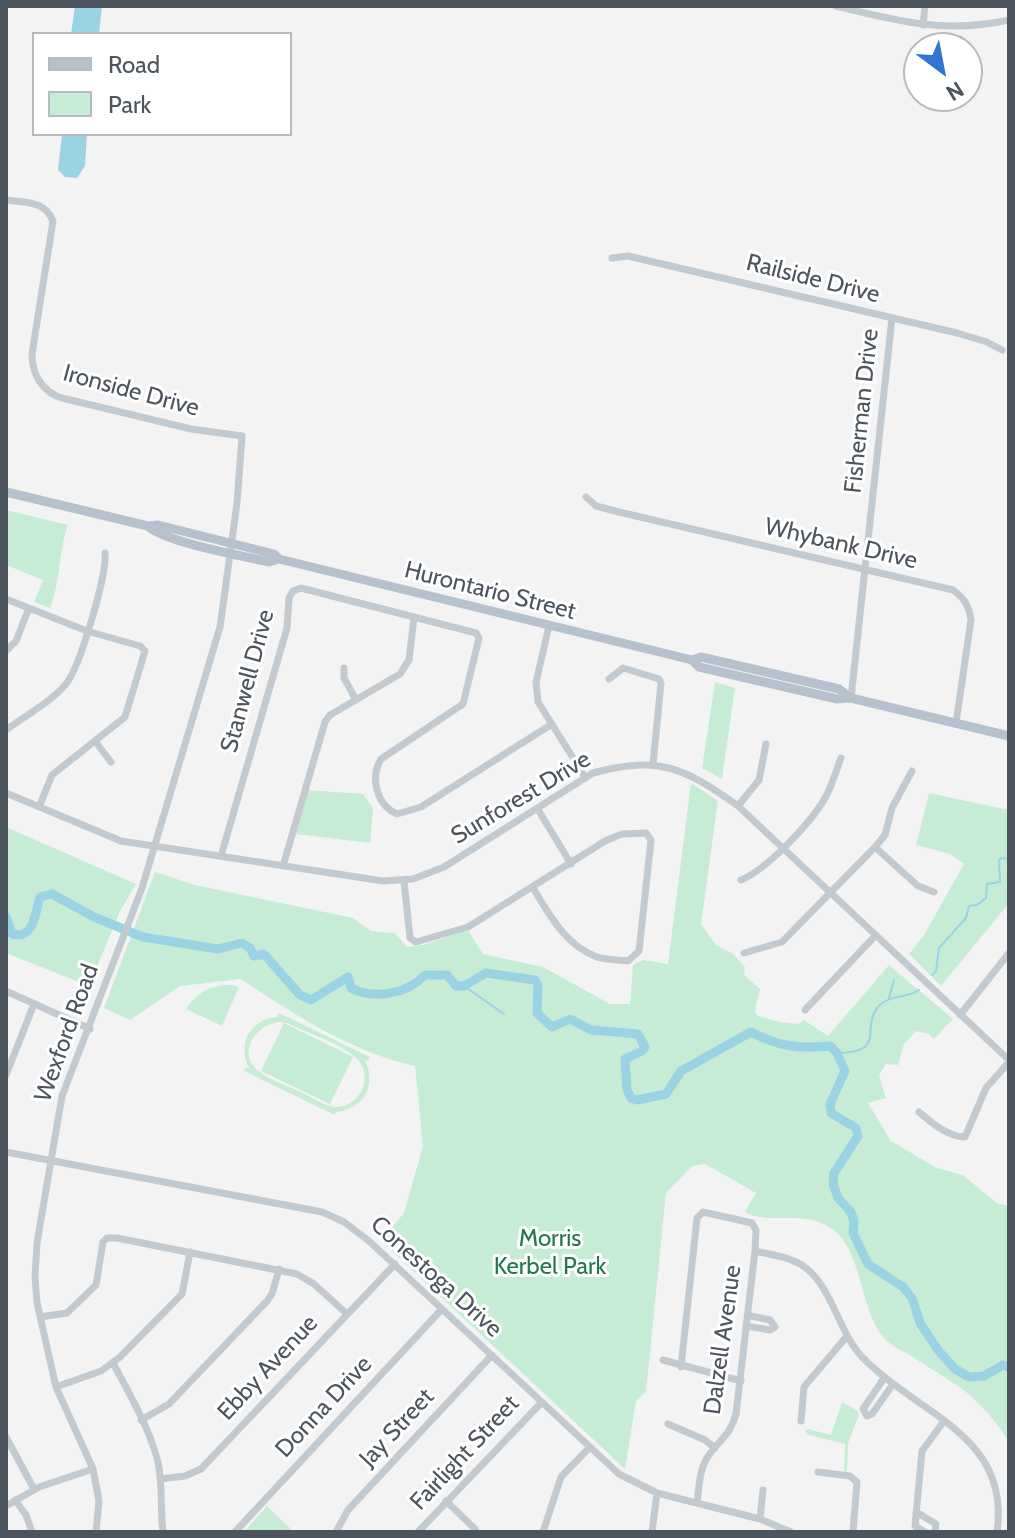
<!DOCTYPE html>
<style>
body{margin:0}
#map{position:relative;width:1015px;height:1538px;overflow:hidden;background:#f4f3f3;font-family:Cabin,sans-serif}
canvas{display:block}
.frame{position:absolute;inset:0;border:8px solid #4c555e;pointer-events:none}
.legend{position:absolute;left:32px;top:32px;width:260px;height:104px;box-sizing:border-box;background:#fff;border:2px solid #b7bbbf;margin:0;padding:10px 14px;list-style:none;font-size:24px;color:#4c555e}
.legend li{display:flex;align-items:center;gap:16px;height:40px}
.legend b{width:40px;border:2px solid #b7bbbf}
.north{position:absolute;left:903px;top:32px;width:80px;height:80px;box-sizing:border-box;background:#fff;border:2px solid #b7bbbf;border-radius:50%;rotate:148deg;font-size:22px;font-weight:700;line-height:32px;text-align:center;color:#4c555e}
.north::after{content:'';display:block;margin:auto;width:28px;height:36px;background:#3075d1;clip-path:polygon(50% 0,100% 100%,50% 72%,0 100%)}
</style>
<div id="map">
<canvas width="1015" height="1538"></canvas>
<div class="frame"></div>
<ul class="legend">
<li><b style="height:10px;background:#b6c1cd"></b>Road</li>
<li><b style="height:22px;background:#c7ecd6"></b>Park</li>
</ul>
<div class="north">N</div>
</div>
<script>
const c = document.querySelector('canvas').getContext('2d');
c.lineJoin = 'round';
function paint(path, color) { c.fillStyle = color; c.fill(path, 'evenodd'); }
function trace(path, color, width, dash) { c.strokeStyle = color; c.lineWidth = width; c.lineCap = dash ? 'butt' : 'round'; c.setLineDash(dash || []); c.stroke(path); }
function label(font, color, halo, rows, align = 'center') {
  c.font = font + ' Cabin,sans-serif'; c.lineWidth = 6; c.setLineDash([]); c.textBaseline = 'middle'; c.strokeStyle = halo; c.fillStyle = color; for (const [text, x, y, turn = 0] of rows) {
    c.save(); c.translate(x, y); c.rotate((+turn || 0) * Math.PI / 180); c.textAlign = isNaN(turn) ? turn : align; if (halo) c.strokeText(text, 0, 0); c.fillText(text, 0, 0); c.restore();
  }
}
const green = new Path2D(`
 M6,510l62,15c-10,28 -7,56 -18,83l-16,-6 9,-22 -37,-15z
 M715,682l20,6 -13,91 -20,-11z
 M691,783l27,18 -17,123 15,21 16,8 13,14 -1,8 16,14 -5,22 3,5 22,6 19,2 5,-4 24,16 61,-71 64,54 -19,20 -5,-5 -13,-3 -12,13 -6,21 -12,-1 -7,11 7,23 -18,5 23,38 46,27 26,7 34,28 12,3v236c-8,-12 -16,-24 -26,-34 -16,-19 -43,-33 -64,-47 -13,-10 -29,-13 -39,-28 -19,-28 -19,-77 -43,-100 -30,-27 -66,-6 -92,-21l11,-19 -51,-29 -13,2 -26,27 -20,199 -10,9 -11,68 -244,-228 23,-28 19,-67 -8,-80c-64,-14 -120,-51 -174,-87l-61,7 -50,34 -26,-12 51,-136 40,13 158,33 18,13 24,2 12,14 16,-2 45,-15 15,24 60,13 67,37h20l3,-39 10,-5 25,4z
 M307,790l56,4 10,14 -3,35 -74,-9z
 M929,793l80,17v93l-68,83 -32,-32 15,-19 40,-71 -14,-10 -34,-9z
 M6,827l130,57 -16,27 -31,75 -83,-33z
 M231,985l8,2 -17,39 -36,-17c11,-17 25,-25 45,-24z
 M279,1013l91,44 -2,4 -3,-1c12,25 -1,49 -29,52l-1,3 -91,-44 2,-4 4,2c-14,-24 0,-50 27,-52zM282,1022l2,1 -23,48 69,33 23,-47 -69,-34h3c18,9 58,22 71,37 15,17 3,44 -19,47 -12,1 -24,-8 -34,-13 -14,-7 -32,-12 -45,-22 -25,-18 -4,-50 22,-50z
 M842,1402l16,9 1,4 -11,28 -1,28 -3,2 1,-29 -36,-9 -4,-4 3,-2 23,6z
 M267,1506l25,24 4,2h-52z`);
const water = new Path2D(`
 M75,6h27l-3,28h-28z
 M62,134l25,1 -2,31 -8,12 -12,-1 -7,-7z`);
const stream = new Path2D(`
 M932,975l4,-4 3,-23 27,-30 3,-12 8,-1 9,-7 1,-14 13,-2 -1,-22 2,-2 8,1
 M464,986l40,28
 M889,998l5,-18
 M837,1053c51,-1 23,-24 41,-46 11,-13 28,-8 41,-17`);
const river = new Path2D(`
 M6,917l6,17c23,6 23,-22 28,-37l12,-3 42,23 49,20 75,12 24,-6 8,5 4,8 10,-2 36,41 11,5 37,-23 3,11c23,12 56,6 74,-13h22l9,11h8l22,-13 49,7 3,5 -1,28 15,14 18,-8 21,11 47,4 7,13 -3,4 -17,8 2,31 4,8 6,2 29,-6 15,-23 70,-39c29,15 47,17 79,14l7,7 8,18 -15,33 1,9 25,15 2,8 -24,37 -1,11 5,14 13,14 3,9 -1,12 15,31 35,23 9,11 8,25 18,27 17,19 14,8 15,-1 19,-11 6,2`);
const minor = new Path2D(`
 M836,6c61,15 110,28 173,14
 M923,25l2,-19
 M6,200c20,3 38,0 47,21l-21,133c0,20 10,38 30,44l129,31 51,7 -5,67 -17,124 -78,261 -80,208 -25,147 -2,34 2,26 19,84 37,82 6,32 -3,31
 M612,258l16,-2 329,77 30,9 15,8
 M586,497l10,9 23,6 334,78c12,9 16,16 18,30l-15,103
 M6,599l81,32 53,15 5,5 -20,66 -73,58 -13,32
 M549,626l-13,56 2,20 47,75
 M6,651l10,-10 13,-33
 M344,668v10l12,22
 M609,679l14,-11 36,11 2,4 -8,81
 M851,698l41,-380
 M6,730c19,-14 45,-28 60,-46 14,-17 41,-109 39,-131
 M95,741l16,21
 M6,793l115,48 262,40 30,-2 31,-12 149,-94c66,-18 92,-5 145,33l271,254
 M738,806l21,-26 7,-36
 M537,808l34,56
 M875,847l43,39 16,6
 M221,856l66,-228 2,-30 4,-7 8,-3 175,45 3,5 -16,66 -82,55c-11,18 -5,46 16,55l24,-7 131,-83
 M283,866l42,-144 5,-7 70,-41 9,-14 5,-43
 M741,880c25,-10 70,-57 84,-82 7,-12 11,-27 16,-40
 M404,881l6,57 6,4 52,-15 137,-86 17,-7 24,-1 5,7 -12,111 -11,10c-10,-1 -22,-1 -31,-4 -31,-11 -48,-43 -64,-69
 M744,953l38,-11 93,-95 10,-12 7,-27 20,-37
 M6,991l84,38
 M805,1010l70,-74
 M960,1015l49,-62
 M6,1075l28,-71
 M919,1112c13,11 29,25 46,25l21,-49 23,-26
 M6,1152l316,60 22,10 25,19 250,233 38,19 103,26 31,13
 M755,1251c17,4 37,6 51,17 27,21 33,67 59,92 55,55 146,76 132,172
 M40,1317l27,-4 29,-28 7,-43 4,-4h10l180,36 17,10 33,30
 M746,1326l24,4 5,-3 -5,-7 -23,-5
 M663,1360l78,21
 M113,1363c17,32 36,64 45,99 5,23 2,47 5,70
 M681,1367l16,-149 6,-6 49,11 4,7 -1,21 -19,163c-6,23 -18,26 -29,44 -8,13 -8,31 -10,45
 M884,1378l-21,31 4,7 5,-2 21,-30
 M56,1387l45,-16 19,-14 62,-63 8,-42
 M141,1420l28,-16 98,-103 5,-7 7,-25
 M801,1421l3,-34 43,-51
 M668,1424l37,16 10,8
 M6,1437l28,52
 M818,1472l32,4 7,6 -4,50
 M160,1479l25,-3 16,-7 194,-205
 M15,1500l11,15 6,17
 M446,1501l29,28
 M6,1506l33,-19 54,-18
 M916,1512l20,12 -1,8
 M760,1519l3,-29
 M235,1532l207,-223
 M336,1532l12,-22 144,-155
 M418,1532l123,-129
 M543,1532l18,-55 28,-29
 M652,1532l5,-39
 M925,1532l-10,-6 7,-75 22,-30`);
const major = new Path2D(`
 M6,492l142,34 10,-1 116,29 5,5 413,101 7,7 138,32 14,-1 158,38
 M148,526c16,16 95,30 121,36l10,-3
 M692,660l9,-3 138,32 12,9`);
const streetNames = [
 ["Railside Drive",813,279,14],
 ["Ironside Drive",131,391,15],
 ["Fisherman Drive",862,411,-84],
 ["Whybank Drive",841,544,13],
 ["Hurontario Street",490,591,14],
 ["Stanwell Drive",248,681,-75],
 ["Sunforest Drive",521,798,-31],
 ["Wexford Road",67,1033,-70],
 ["Conestoga Drive",436,1277,42],
 ["Dalzell Avenue",723,1340,-82],
 ["Ebby Avenue",268,1368,-47],
 ["Donna Drive",324,1407,-47],
 ["Jay Street",397,1428,-47],
 ["Fairlight Street",465,1453,-47]
];
const parkNames = [
 ["Morris",550,1239],
 ["Kerbel Park",550,1267]
];
paint(green, '#c7ecd6');
paint(water, '#9ad3e3');
trace(stream, '#9ad3e3', 2);
trace(river, '#9ad3e3', 9);
trace(minor, '#c2c9cf', 7);
trace(major, '#b6c1cd', 9);
label('24px', '#4c555e', '#fff', streetNames);
label('24px', '#23794f', '#fff', parkNames);
</script>
